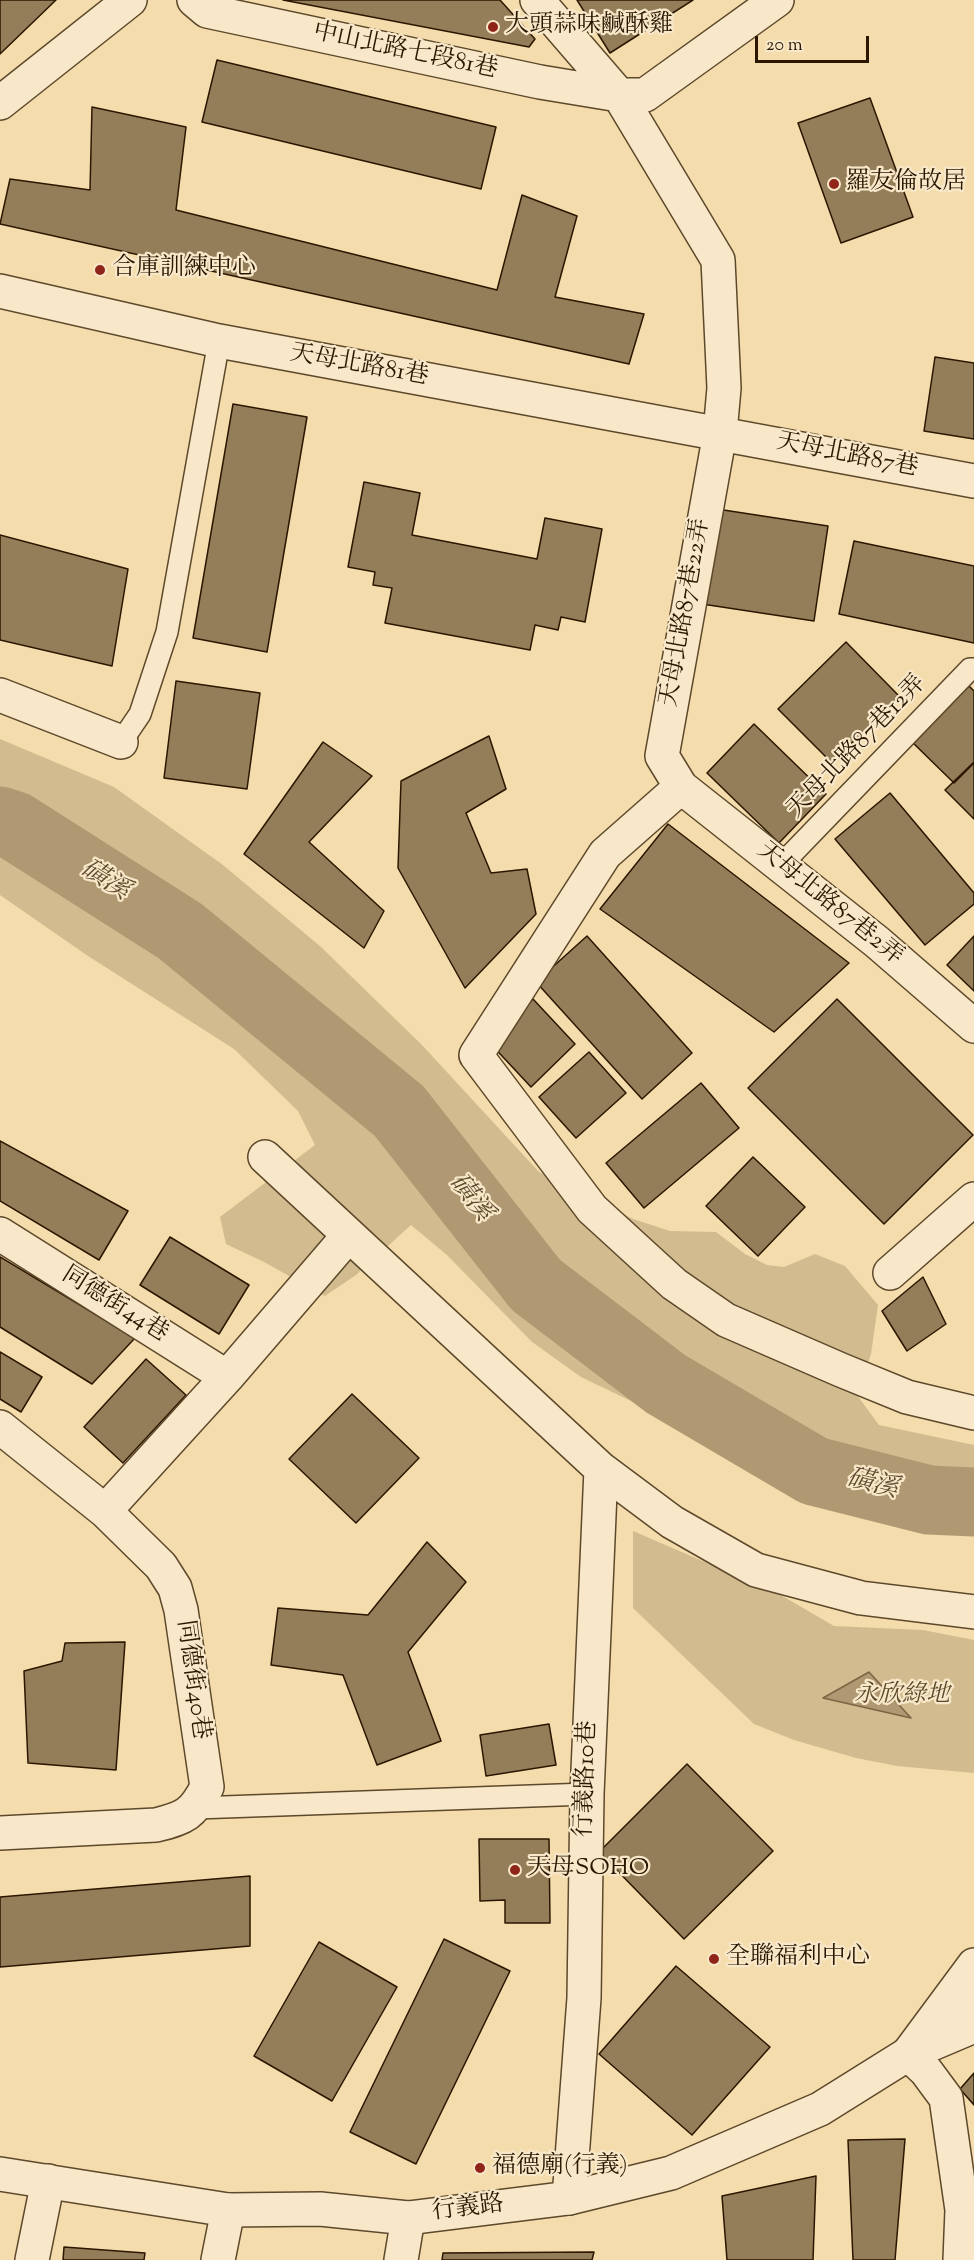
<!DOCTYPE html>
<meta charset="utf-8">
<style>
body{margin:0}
#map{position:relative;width:974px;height:2260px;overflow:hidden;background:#f4dcac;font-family:"Sorts Mill Goudy",serif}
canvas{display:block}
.scale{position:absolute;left:755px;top:36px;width:114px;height:27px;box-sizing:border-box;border:3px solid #2b1700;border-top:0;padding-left:8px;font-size:18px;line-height:21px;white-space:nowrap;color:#2b1700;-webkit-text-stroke:4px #f8e8c9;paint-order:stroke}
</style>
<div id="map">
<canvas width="974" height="2260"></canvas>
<div class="scale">20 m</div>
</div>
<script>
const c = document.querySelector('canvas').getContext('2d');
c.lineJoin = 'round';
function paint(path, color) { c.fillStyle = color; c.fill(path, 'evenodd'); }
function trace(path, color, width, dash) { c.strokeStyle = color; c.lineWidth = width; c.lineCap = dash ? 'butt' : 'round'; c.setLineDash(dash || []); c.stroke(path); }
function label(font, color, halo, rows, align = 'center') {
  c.font = font + ' "Sorts Mill Goudy","Noto Serif TC",serif'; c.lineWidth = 4.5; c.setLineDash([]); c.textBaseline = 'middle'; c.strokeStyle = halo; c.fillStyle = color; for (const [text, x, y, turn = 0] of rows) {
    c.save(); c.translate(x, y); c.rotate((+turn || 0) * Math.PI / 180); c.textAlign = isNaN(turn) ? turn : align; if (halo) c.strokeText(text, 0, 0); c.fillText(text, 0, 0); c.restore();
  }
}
const green = new Path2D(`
 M0,739l114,48 109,78 98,82 101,98 117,127 94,47 37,12 46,1 29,22 22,11 17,2 31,-13 30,12 33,39 -7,49 -14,41 22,30 95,20v80l-77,-15 -106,-32 -210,-101 -49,-35 -85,-87 -36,-30 -55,50 -31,21 -61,-34 -38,-18 -6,-27 95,-72 -17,-34 -64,-62 -146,-93 -88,-61z
 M633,1531l146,63 55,32 89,4 51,10v133l-77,-7 -41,-8 -62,-18 -40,-16 -121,-116z`);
const water = new Path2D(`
 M869,1672l42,46 -88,-20z`);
const river = new Path2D(`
 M0,821l15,5 165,105 219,180 137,174 130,99 148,87 115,29 45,2`);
const building = new Path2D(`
 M0,0h56l-56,54z
 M283,0h217l35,39 -6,8z
 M577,0h116l-83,53z
 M217,60l279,67 -15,62 -279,-67z
 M870,98l43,119 -72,26 -43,-120z
 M92,107l94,20 -10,83 321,80 25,-95 55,21 -22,81 89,17 -15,50 -629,-140 10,-45 80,11z
 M935,357l39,6v76l-50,-8z
 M233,404l74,13 -40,235 -74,-14z
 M364,482l56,11 -8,42 125,24 8,-41 57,11 -17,93 -24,-5 -3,13 -23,-5 -5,25 -145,-27 7,-35 -19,-3 2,-13 -27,-5z
 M717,509l111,17 -14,95 -112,-17z
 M0,535l128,34 -16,97 -112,-26z
 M854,541l120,25v77l-135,-29z
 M846,642l53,54 -67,67 -54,-54z
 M176,681l84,12 -13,96 -83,-11z
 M964,681l10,10v72l-20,20 -45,-44z
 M754,724l72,70 -47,49 -72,-70z
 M489,736l17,53 -40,24 25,60 36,-4 9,45 -71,74 -67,-120 3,-87z
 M323,742l49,34 -63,66 75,69 -20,37 -120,-94z
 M974,762v57l-29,-29z
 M890,793l84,100v11l-49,41 -90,-106z
 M668,824l181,139 -75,69 -174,-123z
 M587,936l105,117 -50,46 -106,-117z
 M974,936v55l-27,-26z
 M533,999l42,45 -44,43 -43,-46z
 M837,999l136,136 -89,89 -136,-136z
 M589,1052l37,41 -50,45 -37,-41z
 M701,1083l38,45 -95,80 -38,-45z
 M0,1141l128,70 -29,49 -99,-59z
 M753,1157l52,50 -47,49 -52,-50z
 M170,1237l79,48 -30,49 -79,-49z
 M0,1257l135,81 -43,46 -92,-57z
 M923,1277l23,47 -39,27 -25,-40z
 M0,1352l42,25 -21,35 -21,-13z
 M146,1359l40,36 -63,68 -39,-36z
 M352,1394l67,64 -63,65 -67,-64z
 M427,1542l39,40 -58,70 33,89 -64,24 -34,-90 -72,-10 7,-57 90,7z
 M125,1642l-9,128 -88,-7 -4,-92 38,-10 3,-18z
 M549,1724l7,41 -70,11 -6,-41z
 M687,1764l86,87 -89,88 -85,-87z
 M479,1839h70l1,84h-45v-23l-25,1z
 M250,1876v70l-250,21v-70z
 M444,1939l66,32 -94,193 -66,-32z
 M319,1942l78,45 -65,114 -78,-45z
 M676,1966l94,81 -78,88 -93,-81z
 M974,2073v32l-14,-16z
 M905,2139l-10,121h-42l-5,-120z
 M816,2176l-3,84h-86l-5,-64z
 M64,2247l81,6 -1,7h-81z
 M594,2252l-2,8h-150l1,-7z`);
const service = new Path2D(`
 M121,742l19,-28 27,-82 52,-291
 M780,866l190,-197h4
 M196,1808l391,-14`);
const minor = new Path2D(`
 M194,0l13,11 333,71 79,13h26l132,-95
 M537,0l82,95 99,165 6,128 -4,45 -58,323 19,31 196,155 97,84
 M0,103l130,-103
 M0,291l219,50 755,140
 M0,695l121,47
 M681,787l-76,67 -129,201 116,154 82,75 52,36 115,50 66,27 67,16
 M265,1157l336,312 71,53 84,48 105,28 113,14
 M0,1234l227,143
 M890,1273l84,-74
 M0,1427l105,84 56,55 14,22 6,22 26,177c-14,27 -22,31 -51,38l-156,8
 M105,1511l122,-134 122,-142
 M569,2198l15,-200 3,-204 14,-325
 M32,2260l16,-79
 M218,2260l10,-50
 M401,2260l7,-42
 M960,2260l2,-50 -16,-112 -20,-27 -18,-17 66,-89`);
const tertiary = new Path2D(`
 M924,2039l50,-49
 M0,2174l228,36 92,-1 88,9 161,-20 102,-25 149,-64 88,-55 66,-28`);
const markers = [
 [493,27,6,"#8f2418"],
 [834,184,6,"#8f2418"],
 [100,270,6,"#8f2418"],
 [515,1870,6,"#8f2418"],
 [714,1959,6,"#8f2418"],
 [480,2168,6,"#8f2418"]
];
const poiNames = [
 ["大頭蒜味鹹酥雞",505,27],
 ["羅友倫故居",846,184],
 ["合庫訓練中心",112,270],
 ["天母SOHO",527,1870],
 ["全聯福利中心",726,1959],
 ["福德廟(行義)",492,2168]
];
const streetNames = [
 ["中山北路七段81巷",405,53,12],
 ["天母北路81巷",359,367,10],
 ["天母北路87巷",847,457,11],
 ["天母北路87巷22弄",687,613,-80],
 ["天母北路87巷12弄",858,748,-46],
 ["天母北路87巷2弄",829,905,39],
 ["同德街44巷",114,1306,32],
 ["同德街40巷",191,1680,82],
 ["行義路10巷",588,1779,-88],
 ["行義路",468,2210,-7]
];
const parkNames = [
 ["永欣綠地",902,1697]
];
const waterNames = [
 ["磺溪",104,882,32],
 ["磺溪",469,1199,52],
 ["磺溪",872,1486,14]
];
paint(green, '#d2bb8f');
paint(water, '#b09972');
trace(water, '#7b6544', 1.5);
trace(river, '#b09972', 69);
paint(building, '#947d59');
trace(building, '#2b1700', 1.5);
trace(service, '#5d482b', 24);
trace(minor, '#5d482b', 36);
trace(tertiary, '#5d482b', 36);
trace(service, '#f8e8c9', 21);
trace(minor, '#f8e8c9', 33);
trace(tertiary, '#f8e8c9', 33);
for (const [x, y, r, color] of markers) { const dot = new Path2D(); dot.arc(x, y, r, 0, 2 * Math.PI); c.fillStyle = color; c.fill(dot); trace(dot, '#f8e8c9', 2); }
label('24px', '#2b1700', '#f8e8c9', poiNames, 'left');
label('24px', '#2b1700', '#f8e8c9', streetNames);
label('italic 24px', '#5d482b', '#f8e8c9', parkNames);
label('italic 26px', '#604b2e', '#f8e8c9', waterNames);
</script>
